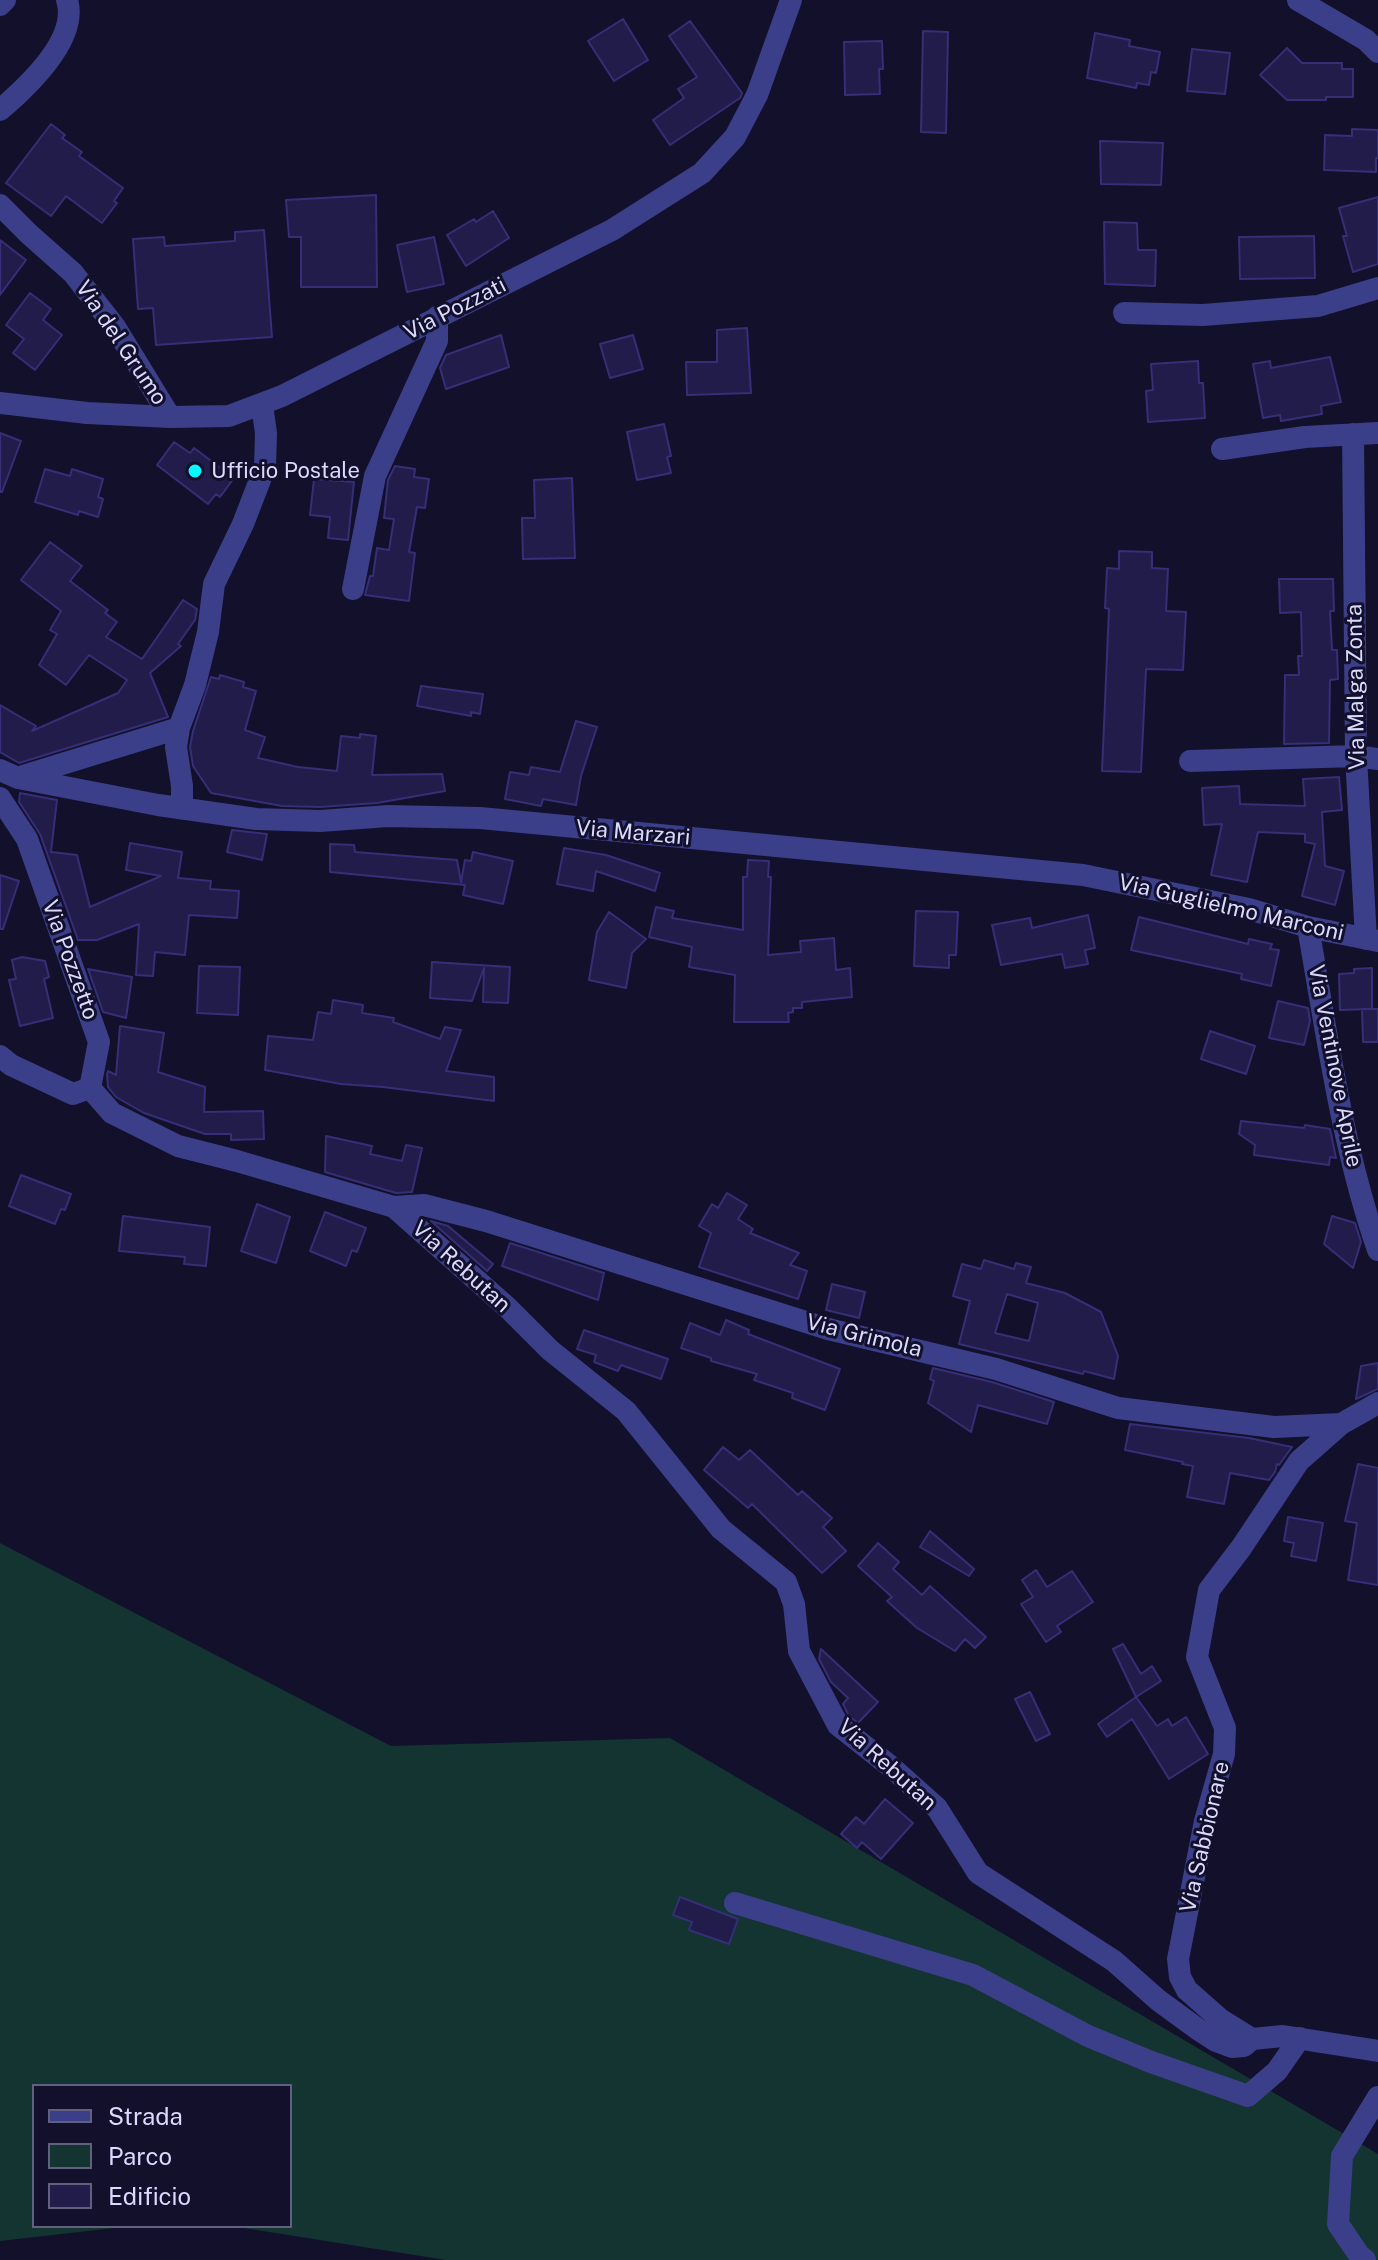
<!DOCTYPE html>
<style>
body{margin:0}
#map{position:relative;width:1378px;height:2260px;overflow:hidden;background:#12102a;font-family:"Public Sans",sans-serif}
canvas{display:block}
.legend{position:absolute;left:32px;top:2084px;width:260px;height:144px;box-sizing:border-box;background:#12102a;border:2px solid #62607f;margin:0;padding:10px 14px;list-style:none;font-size:24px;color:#dad9ff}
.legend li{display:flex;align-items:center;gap:16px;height:40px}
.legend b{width:40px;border:2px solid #62607f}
</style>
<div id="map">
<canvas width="1378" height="2260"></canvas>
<ul class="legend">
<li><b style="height:10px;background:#3b3e89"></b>Strada</li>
<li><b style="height:22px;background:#133430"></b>Parco</li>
<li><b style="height:22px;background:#221c4b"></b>Edificio</li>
</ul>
</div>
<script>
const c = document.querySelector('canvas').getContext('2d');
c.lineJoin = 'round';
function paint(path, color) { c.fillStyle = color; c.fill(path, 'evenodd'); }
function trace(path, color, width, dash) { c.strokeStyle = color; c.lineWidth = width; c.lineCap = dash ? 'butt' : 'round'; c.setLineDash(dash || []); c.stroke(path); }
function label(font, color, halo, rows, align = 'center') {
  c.font = font + ' "Public Sans",sans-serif'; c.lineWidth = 6; c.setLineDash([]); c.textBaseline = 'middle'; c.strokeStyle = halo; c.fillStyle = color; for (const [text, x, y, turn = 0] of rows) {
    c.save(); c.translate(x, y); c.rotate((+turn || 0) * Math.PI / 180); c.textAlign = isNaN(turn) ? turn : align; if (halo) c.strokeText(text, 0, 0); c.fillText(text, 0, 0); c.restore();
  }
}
const green = new Path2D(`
 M0,1543l391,203 279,-8 708,416v106h-932l-215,-34h59v-140h-256v140h98l-132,15z`);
const building = new Path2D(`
 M623,19l25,41 -34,21 -26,-40z
 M690,21l52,72 -2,5 -70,47 -17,-25 31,-22 -6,-9 19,-12 -28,-41z
 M923,31l25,1 -2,101 -25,-1z
 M1095,33l35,7 -1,6 31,6 -4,21 -5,-1 -2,13 -12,-2 -1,5 -49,-10z
 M882,41l1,28h-4l1,25 -35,1 -1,-53z
 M1287,48l15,15h40v6h11v28h-27v3h-39l-27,-25z
 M1192,49l38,4 -5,41 -38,-3z
 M51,124l14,11 -3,3 20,14 -3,4 44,32 -9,13 3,2 -15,20 -36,-27 -15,20 -45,-33z
 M1352,129l26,1v28h-2v14l-52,-2 1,-35 27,1z
 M1100,141l63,2 -2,42 -60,-1z
 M376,195l1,92h-76v-50h-12l-3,-37z
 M1378,197v67l-25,8 -10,-36h4l-8,-28z
 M493,211l16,27 -43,28 -19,-31 27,-16 2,3z
 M1104,222l33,1 1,27h18l-1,36 -50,-2z
 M264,230l8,107 -116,8 -3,-37 -15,1 -5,-70 31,-2 1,9 70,-5v-9z
 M1314,236l1,42 -75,1 -1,-42z
 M434,237l10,47 -37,8 -10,-47z
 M0,240l26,20 -26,35z
 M30,293l21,16 -8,11 19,15 -27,35 -22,-17 11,-14 -18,-14z
 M747,328l4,65 -64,2 -1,-33h31v-32z
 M501,335l8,32 -63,22 -6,-21 6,-13z
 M633,335l10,34 -33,9 -10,-34z
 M1330,357l11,45 -20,4 1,8 -41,7 -1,-6 -17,3 -10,-54 17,-3 1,7z
 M1198,361l1,22h4l2,35 -57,4 -2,-31 7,-1 -2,-26z
 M664,424l7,32 -4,1 4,16 -34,7 -10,-48z
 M0,433l21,8 -19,51h-2z
 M174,442l16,11 4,-5 40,30 -14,19 -4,-3 -8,10 -51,-39z
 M395,466l20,3 -1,8 15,2 -4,29 -8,-1 -8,45 6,1 -6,48 -44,-6 5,-19h3l4,-28 12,2 5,-31 -10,-1 4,-38z
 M45,469l25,7 2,-7 31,10 -5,18 5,2 -5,18 -19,-6 -1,4 -43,-13z
 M572,478l3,80 -52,1 -1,-41h13l-1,-38z
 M314,479l40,3 -6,58 -20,-2 2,-21 -20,-2z
 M50,542l32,24 -12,15 38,29 -3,3 12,9 -11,15 36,22 41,-59 14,9 -2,11 -17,24 3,2 -31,27 18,44 -149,46 -19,-11v-47l36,21 -4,5 86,-38 9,-13 -38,-25 -23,30 -27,-20 18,-31 -7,-4 11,-19 -40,-31z
 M1119,551l33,1v16l16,1 -2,42 20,1 -3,58 -37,-1 -5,103 -39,-1 7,-162 -4,-1 2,-40 12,1z
 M1279,579h54l1,32h-4l2,39h5l1,29 -8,1 -1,63 -45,1 1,-69h14l-1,-19h4l-1,-44 -21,1z
 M220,675l24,7 -1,5 13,4 -11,39 20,7 -7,21 40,9 39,4 4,-35 19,2v-4l16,2 -4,39 70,-1 3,17 -68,12 -57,4 -38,-1 -71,-13 -18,-27 -3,-19 3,-16 18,-54 8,2z
 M421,686l62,8 -3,20 -9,-2v4l-54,-10z
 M576,721l21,6 -16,49 -5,29 -33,-6 -2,7 -36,-7 5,-27 19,3 2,-8 29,5z
 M1339,777l3,33 -20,2 3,54 19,5 -9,34 -33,-9 13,-52 -10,-2v-8l-47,-2 -11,50 -36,-7 11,-51 -18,1 -2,-37 37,-2 1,18 65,2 -2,-27z
 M20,793l37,7 -6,52 26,3 13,52 71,-31 -35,-6 4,-27 52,9 -4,26 33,3 -1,8 29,2 -2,27 -48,-3 -4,40 -30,-3 -2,24 -17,-1 3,-51 -42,16h-19l-38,-106 -21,-32z
 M232,830l35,4 -5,26 -35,-8z
 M330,844l24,1 1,7 102,8 4,22 4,-22 6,1 2,-9 40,9 -10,43 -40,-9 2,-10 -135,-13z
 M564,848l42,7 54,18 -5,18 -59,-20 -3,20 -36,-7z
 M748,860l21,1 -1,16h3l-3,78 33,-3 -1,-11 34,-3 2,32 14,-2 2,29 -50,5v6h-9v4l-5,1 1,9h-55l1,-47 -46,-8 3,-20 -43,-10 7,-30 18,4 -2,7 71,12v-53h4z
 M0,875l19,6 -16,48h-3z
 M916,911l42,1 -2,43h-7v13l-35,-2z
 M609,912l37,27 -14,14 -6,35 -37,-8 8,-48z
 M1088,915l7,33 -10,2 3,14 -23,4 -3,-14 -61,11 -9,-40 38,-7 2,10z
 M1139,917l109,27 1,-5 23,5 -2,5 9,1 -8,36 -30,-7 1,-5 -111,-24z
 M22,957l23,4 4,16 -5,2 9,39 -33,8 -11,-46 7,-1 -4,-19z
 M432,962l78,5 -2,36 -25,-1 1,-34 -12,33 -42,-3z
 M199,966l41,1 -2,48 -41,-2z
 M1372,968v41l-32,1 -1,-36 15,-1v-4z
 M88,969l44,8 -6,41 -23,-6z
 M333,1000l30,5 -1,8 32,5 -1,4 47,17 5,-12 16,3 -15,41 48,6v24l-111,-14 -42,-3 -76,-14 3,-34 45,4 5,-28 13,2z
 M1278,1001l30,7 2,13 -6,24 -35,-7z
 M1362,1009h16v33h-15z
 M120,1026l44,7 -6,39 47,15 -1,25 59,-1 1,28 -33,1v-6h-26l-61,-21 -28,-16 -8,-10 -1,-13 1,-3 8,4z
 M1210,1031l45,15 -9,28 -45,-15z
 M1241,1121l63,7 1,-3 25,4 6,29 -6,-1 -1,8 -75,-10 1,-10 -16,-11z
 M326,1136l46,10 -2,8 32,7 4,-16 16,3 -10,44 -16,1 -71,-21z
 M21,1175l50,19 -6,16 -4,-1 -6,15 -46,-18z
 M727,1193l20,12 -9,14 15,10 -3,4 49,20 -9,12 17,6 -9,28 -99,-32 12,-34 -12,-7 13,-22 6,4z
 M257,1204l33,13 -14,46 -35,-12z
 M325,1212l41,16 -9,24 -5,-2 -6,16 -36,-15z
 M123,1216l87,11 -4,39 -22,-2 1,-7 -66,-6z
 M1332,1216l23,7 6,19 -8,26 -29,-24z
 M431,1221l17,5 45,38 -6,7z
 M510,1243l94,30 -6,27 -96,-34z
 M984,1260l30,9 2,-6 15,4 -5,16 39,10 36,19 17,44 -4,23 -30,-8 -1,3 -124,-30 11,-43 -17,-5 9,-32 19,5zM1007,1294l31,9 -9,38 -34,-8z
 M832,1284l33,8 -6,26 -33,-8z
 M726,1320l23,10 -1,4 92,35 -15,41 -33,-12 1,-5 -39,-13 3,-6 -46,-13v-3l-30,-10 9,-25 30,12z
 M584,1330l84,29 -7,20 -40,-14 -3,6 -24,-9 2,-7 -19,-6z
 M1378,1363v26l-22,10 5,-33z
 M933,1368l59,14 62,20 -7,22 -69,-19 -7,27 -43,-29 6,-22 -4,-2z
 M1130,1424l119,14 43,9 -13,18 -2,-1 -2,8 -6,8 -39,-7 -6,31 -37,-7 6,-31 -11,-2 1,-2 -58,-12z
 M723,1447l16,13 11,-10 48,45 4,-4 30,27 -9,9 23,24 -24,22 -70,-69 -4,4 -44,-38z
 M1358,1464l20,4v117l-30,-5 9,-57 -12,-2z
 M1288,1517l35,6 -7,38 -25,-5 3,-13 -10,-2z
 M930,1531l44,38 -5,7 -49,-29z
 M878,1543l21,19 -6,7 29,26 8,-9 56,51 -11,11 -10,-9 -10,12 -38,-23 -30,-27 5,-4 -34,-31z
 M1036,1570l11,17 25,-16 21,31 -36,24 4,6 -15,10 -25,-38 12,-7 -11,-17z
 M1123,1644l18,30 11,-8 9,15 -25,16 -23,-48z
 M821,1649l57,53 -20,21 -9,-7 -6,-12 5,-6 -17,-16 -12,-23z
 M1030,1692l20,42 -14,7 -21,-42z
 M1136,1697l21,29 11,-7 4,7 14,-9 22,37 -39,25 -37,-60 -25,18 -9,-13z
 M885,1799l28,24 -32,36 -19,-17 -5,6 -16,-14 15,-17 8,7z
 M680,1897l58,22 -9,25 -40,-14 3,-8 -19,-7z`);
const minor = new Path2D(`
 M1298,0l68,40 12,12
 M0,5l5,-5
 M0,110c27,-23 79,-71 67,-110
 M0,205l29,29 44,39 42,54 55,90
 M1124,313l79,2 115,-9 60,-18
 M0,403l87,10 83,4 59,-1 53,-20 330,-166 90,-57 33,-36 22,-42 34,-95
 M1353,434l3,322 10,183
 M1222,449l83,-12 73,-4
 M353,589l22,-113 62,-135v-24
 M1190,761l166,-5 22,3
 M0,770l18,8 140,27 98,14 64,2 68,-5 92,2 603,57 166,34 59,18 70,14
 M23,776l156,-48
 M0,798l27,41 72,203 -9,46 22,25 66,33 59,15 157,46 30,-2 62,16 342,108 168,40 122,39 156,19 67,-3
 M182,807v-21l-6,-39 3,-19 16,-43 13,-53 6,-48 29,-60 22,-57 1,-34 -4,-28
 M1308,927c19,108 34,219 70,323
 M0,1056l11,9 62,29 17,-6
 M394,1207l114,101 42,42 76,61 95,118 65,53 8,22 5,47 39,74 52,41 47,42 41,65 136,88 44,39 41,30 17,11 16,6 12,-1 8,-7
 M1378,1403l-37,21 -42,37 -58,87 -32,42 -12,67 28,71 -1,26 -19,67 -27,138 2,18 7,13 33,29 32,20 31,-3 95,15
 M735,1903l238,72 115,61 63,26 97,34 29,-25 23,-33
 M1365,2260l-6,-5 -21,-31 4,-68 36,-59`);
const markers = [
 [195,471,8,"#05faff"]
];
const streetNames = [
 ["Via Pozzati",455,309,-27],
 ["Via del Grumo",121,343,56],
 ["Via Malga Zonta",1356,687,-91],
 ["Via Marzari",633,833,5],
 ["Via Guglielmo Marconi",1231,908,13],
 ["Via Pozzetto",70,960,70],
 ["Via Ventinove Aprile",1335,1066,79],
 ["Via Rebutan",461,1267,42],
 ["Via Grimola",864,1336,14],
 ["Via Rebutan",887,1765,42],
 ["Via Sabbionare",1205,1837,-77]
];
const poiNames = [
 ["Ufficio Postale",211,471]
];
paint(green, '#133430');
paint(building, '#221c4b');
trace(building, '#362e77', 2);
trace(minor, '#3b3e89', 22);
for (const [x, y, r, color] of markers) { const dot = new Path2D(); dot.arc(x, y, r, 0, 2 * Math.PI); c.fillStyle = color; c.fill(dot); trace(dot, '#12102a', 3); }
label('22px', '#dad9ff', '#12102a', streetNames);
label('22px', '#dad9ff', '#12102a', poiNames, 'left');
</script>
